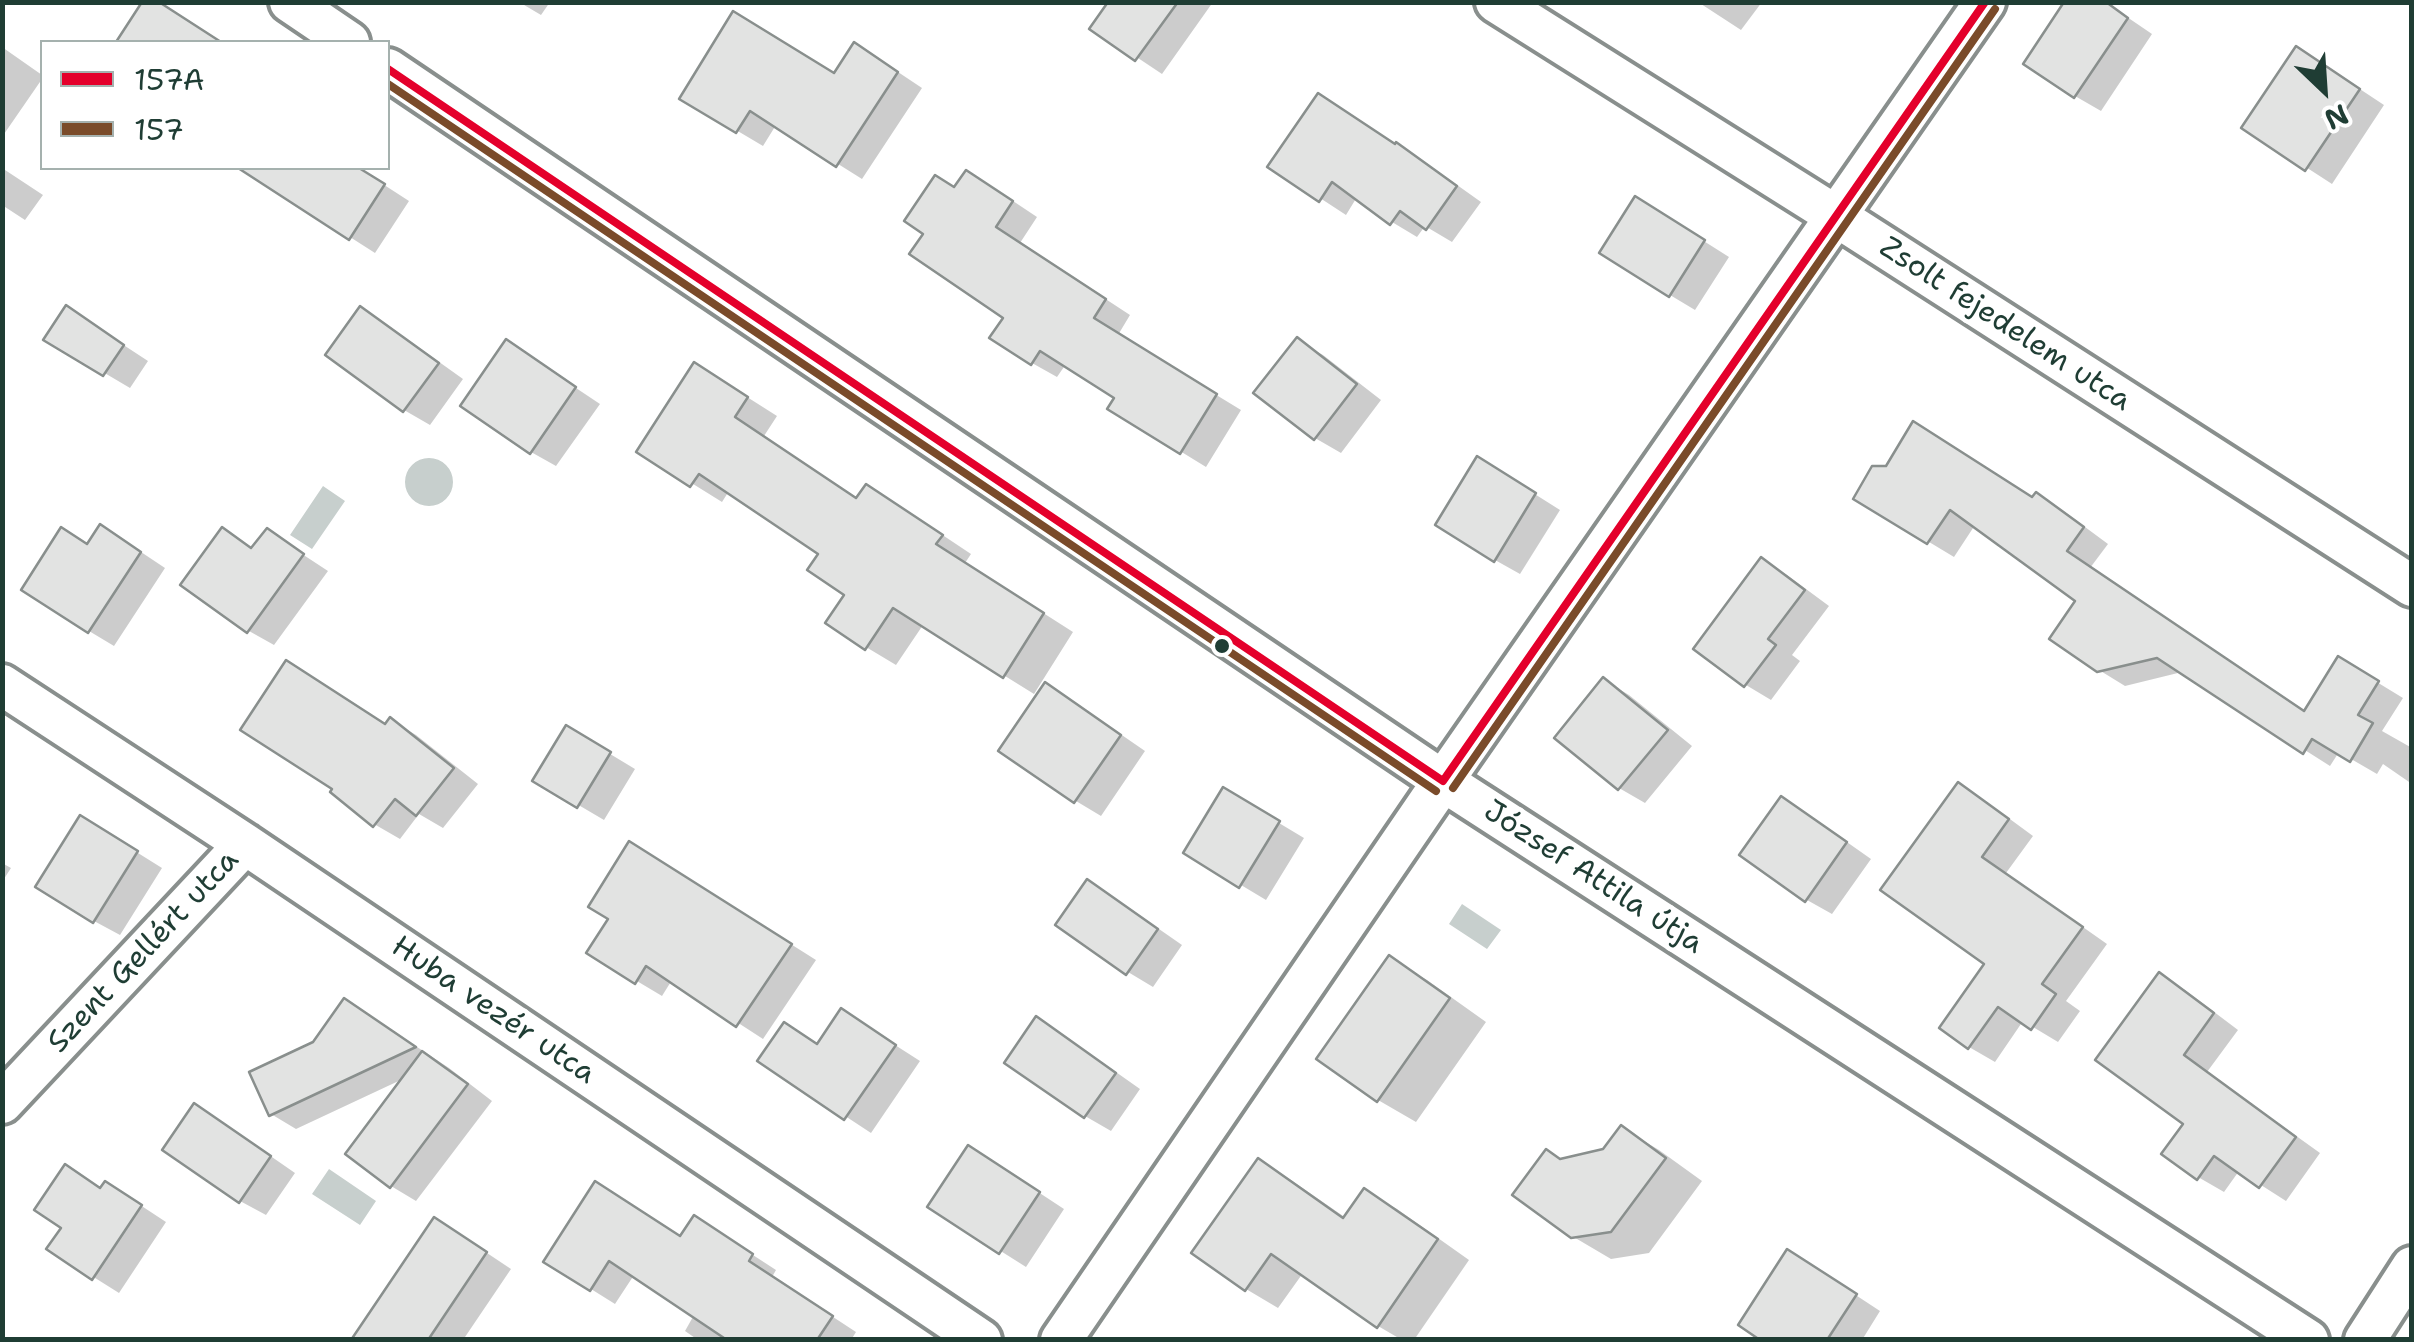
<!DOCTYPE html>
<meta charset="utf-8">
<style>
body{margin:0}
#map{position:relative;width:2414px;height:1342px;overflow:hidden;background:#fff;font-family:"Shantell Sans",sans-serif}
canvas{display:block}
.frame{position:absolute;inset:0;border:5px solid #1f3d34;pointer-events:none}
.legend{position:absolute;left:40px;top:40px;width:350px;height:130px;box-sizing:border-box;background:#fff;border:2px solid #a5b1ae;margin:0;padding:12px 18px;list-style:none;font-size:30px;color:#1f3d34}
.legend li{display:flex;align-items:center;gap:20px;height:50px}
.legend b{width:50px;border:2px solid #a5b1ae}
.north{position:absolute;left:2274px;top:40px;width:100px;height:100px;-webkit-text-stroke:8px #fff;paint-order:stroke;rotate:155deg;font-size:28px;font-weight:700;line-height:40px;text-align:center;color:#1f3d34}
.north::after{content:'';display:block;margin:auto;width:35px;height:45px;background:#1f3d34;clip-path:polygon(50% 0,100% 100%,50% 72%,0 100%)}
</style>
<div id="map">
<canvas width="2414" height="1342"></canvas>
<div class="frame"></div>
<ul class="legend">
<li><b style="height:12px;background:#e4002b"></b>157A</li>
<li><b style="height:12px;background:#7a4b2a"></b>157</li>
</ul>
<div class="north">N</div>
</div>
<script>
const c = document.querySelector('canvas').getContext('2d');
c.lineJoin = 'round';
function paint(path, color) { c.fillStyle = color; c.fill(path, 'evenodd'); }
function trace(path, color, width, dash) { c.strokeStyle = color; c.lineWidth = width; c.lineCap = dash ? 'butt' : 'round'; c.setLineDash(dash || []); c.stroke(path); }
function label(font, color, halo, rows, align = 'center') {
  c.font = font + ' "Shantell Sans",sans-serif'; c.lineWidth = 9; c.setLineDash([]); c.textBaseline = 'middle'; c.strokeStyle = halo; c.fillStyle = color; for (const [text, x, y, turn = 0] of rows) {
    c.save(); c.translate(x, y); c.rotate((+turn || 0) * Math.PI / 180); c.textAlign = isNaN(turn) ? turn : align; if (halo) c.strokeText(text, 0, 0); c.fillText(text, 0, 0); c.restore();
  }
}
const water = new Path2D(`
 M405 482a24 24 0 1 1 48 0a24 24 0 1 1-48 0Z
 M323,486l22,15 -33,48 -22,-14z
 M1462,904l39,26 -14,19 -38,-25z
 M329,1169l47,32 -16,24 -48,-31z`);
const shadow = new Path2D(`
 M144,2l29,11 46,29h-101z
 M519,2h31l-9,13z
 M1111,2h102l-51,72 -69,-46z
 M1698,2h64l-21,28z
 M2105,2l47,32 -51,77 -26,-15z
 M2,47l40,28v4l-40,58z
 M880,60l42,28 -60,91 -86,-54 -13,21 -81,-48 153,-23z
 M2322,64l62,41 -52,79 -88,-57z
 M1397,146l25,14 59,42 -29,40 -27,-16 -8,11 -25,-15 -35,-25 -11,18 -75,-49z
 M2,168l41,27 -18,25 -23,-15z
 M242,168h116l51,33 -34,52z
 M992,187l45,30 -17,26 110,72 -12,20 123,75 -35,57 -96,-59 7,-10 -51,-34 -9,13 -25,-14 -26,-46 -51,-128z
 M1661,214l68,43 -34,53 -25,-15z
 M67,308l81,53 -18,27 -83,-49z
 M361,310l25,14 77,55 -33,46 -26,-15z
 M1297,341l26,14 58,45 -40,53 -26,-15z
 M507,342l93,62 -44,62 -25,-14z
 M725,383l52,33 -13,20 94,63 38,5 75,50 -6,9 108,69 -39,62 -111,-69 -27,40 -30,-18 -18,-53 -26,-41 -93,-62 -7,11 -82,-51z
 M1503,474l57,36 -40,64 -25,-14z
 M2036,495l26,15 46,34 -18,24 216,145 33,-54 64,39 -21,33 30,17v36l-29,-20 -6,10 -38,-22 -9,14 -148,-94 -57,14 -26,-16 -21,-69 -103,-76 -21,32 -98,-59 177,2z
 M223,531l31,18 13,-18 61,40 -54,74 -25,-14 -65,-47z
 M126,542l39,26 -51,78 -25,-15z
 M1762,560l25,15 42,31 -37,49 8,6 -29,39 -25,-15 -50,-37z
 M1604,680l25,15 63,51 -47,57 -26,-15z
 M1046,685l25,15 74,51 -44,65 -25,-15 -74,-51z
 M391,720l25,15 62,49 -35,44 -24,-14 -19,25 -26,-15 12,-98z
 M567,728l68,41 -31,51 -68,-40z
 M1959,786l25,14 49,36 -27,37 101,71 -41,57 14,10 -22,31 -35,-21 -28,41 -26,-15 18,-84z
 M1224,790l80,48 -38,62 -80,-48z
 M1782,799l25,15 64,45 -39,55 -25,-14 -65,-45z
 M106,833l56,35 -42,67 -26,-14z
 M656,859l160,101 -53,79 -91,-59 -10,16 -72,-43z
 M2,863l9,5 -9,14z
 M1088,882l25,15 69,48 -29,42 -25,-15z
 M1389,959l38,21 59,42 -70,100 -38,-22 -59,-41z
 M2160,976l25,14 53,40 -31,42 113,81 -34,48 -47,-30 -15,21 -26,-15z
 M842,1011l78,50 -49,72 -111,-73 59,-14z
 M370,1016l79,52 43,33 -76,100 -25,-15 14,-108 -109,51 -25,-15z
 M1037,1020l25,14 78,55 -29,42 -26,-15 -77,-53z
 M220,1121l75,52 -29,42 -26,-14z
 M1622,1128l37,22 43,31 -53,72 -38,6 -39,-23 -9,-75 42,-9z
 M1259,1161l32,19 55,38 19,-27 32,18 72,51 -55,80h-12l-24,-14 -75,-53 -25,35 -32,-19z
 M994,1163l70,46 -38,58 -95,-60z
 M102,1190l29,9 35,23 -47,71 -70,-44z
 M621,1199l60,39 38,-5 57,37 -4,7 84,55 -5,8h-153l-13,-9 9,-16 -60,-40 -19,29 -24,-15z
 M460,1235l51,34 -48,71h-88z
 M1813,1267l67,44 -18,29h-97z`);
const building = new Path2D(`
 M142,2h17l62,40h-105z
 M1108,2h70l-43,59 -46,-32z
 M2064,2h42l22,16 -54,80 -51,-34z
 M733,11l101,62 20,-31 44,30 -62,95 -86,-56 -14,22 -57,-34z
 M2296,46l64,43 -55,82 -64,-43z
 M1318,93l77,51 1,-2 61,44 -31,44 -26,-19 -10,14 -58,-43 -13,20 -52,-35z
 M238,168h121l26,16 -36,56z
 M966,170l47,31 -17,26 110,72 -12,19 123,76 -37,60 -73,-45 7,-11 -74,-47 -9,14 -42,-27 14,-20 -94,-64 14,-20 -19,-13 31,-46 19,12z
 M1635,196l70,44 -36,57 -70,-44z
 M66,305l58,40 -21,31 -60,-36z
 M360,306l79,57 -36,49 -78,-57z
 M1297,337l60,47 -43,56 -61,-47z
 M506,339l70,48 -46,67 -70,-48z
 M694,362l54,35 -13,20 121,81 10,-14 77,51 -7,9 108,69 -41,65 -110,-70 -28,42 -40,-27 19,-28 -37,-25 11,-16 -119,-80 -9,13 -54,-35z
 M1913,421l119,76 4,-5 48,35 -17,24 237,160 34,-55 41,25 -21,34 15,8 -23,39 -38,-23 -9,15 -146,-96 -60,14 -48,-33 26,-38 -125,-91 -23,34 -74,-45 19,-33h14z
 M1477,456l59,37 -42,69 -59,-37z
 M100,524l41,28 -53,81 -67,-43 40,-63 26,17z
 M222,527l29,21 16,-20 37,26 -57,79 -67,-48z
 M1761,557l44,33 -37,49 8,6 -32,42 -51,-38z
 M286,660l99,64 5,-7 64,51 -38,48 -21,-17 -22,28 -43,-35 2,-3 -92,-59z
 M1603,677l65,53 -50,60 -64,-52z
 M1045,682l76,53 -47,68 -76,-52z
 M566,725l45,27 -34,56 -45,-27z
 M1958,782l51,37 -27,38 101,70 -41,57 14,10 -25,36 -33,-23 -30,42 -29,-21 45,-64 -104,-74z
 M1223,787l57,34 -41,67 -56,-35z
 M1781,796l66,46 -42,60 -66,-47z
 M80,815l58,36 -45,72 -58,-36z
 M629,841l163,103 -56,83 -90,-61 -11,18 -49,-31 22,-34 -20,-12z
 M1087,879l71,50 -32,46 -71,-50z
 M1389,955l61,43 -73,104 -61,-43z
 M2159,972l55,41 -30,42 112,82 -37,51 -45,-32 -17,24 -36,-26 22,-30 -88,-64z
 M344,998l72,49 -147,69 -20,-44 64,-30z
 M841,1008l55,37 -52,75 -87,-59 27,-39 33,22z
 M1036,1016l80,57 -32,45 -80,-55z
 M422,1051l46,33 -78,104 -45,-34z
 M194,1103l77,53 -32,47 -77,-53z
 M1621,1125l45,33 -55,74 -40,6 -59,-43 34,-46 14,10 43,-10z
 M968,1145l72,47 -41,62 -72,-47z
 M1258,1158l85,60 21,-30 74,51 -61,89 -106,-74 -26,37 -54,-38z
 M65,1164l35,24 5,-7 37,24 -50,75 -46,-31 15,-21 -27,-18z
 M595,1181l85,55 14,-21 59,39 -4,7 84,55 -16,24h-90l-118,-79 -19,30 -47,-29z
 M434,1217l53,35 -59,88h-77z
 M1787,1249l70,45 -30,46h-67l-22,-15z`);
const minor = new Path2D(`
 M290,2l59,40
 M1496,2l340,214 576,370
 M388,69l1055,712 865,559
 M2,685l243,159 736,496
 M2,1103l243,-259
 M1061,1340l382,-559 542,-779
 M2365,1340l47,-73`);
const bus1 = new Path2D(`
 M388,69l1055,712
 M1443,781l542,-779`);
const bus2 = new Path2D(`
 M388,84l1048,707
 M1453,788l542,-779`);
const markers = [
 [1222,646,9,"#1f3d34"]
];
const streetNames = [
 ["Zsolt fejedelem utca",2005,325,33],
 ["József Attila útja",1593,878,33],
 ["Szent Gellért utca",144,952,-47],
 ["Huba vezér utca",493,1011,34]
];
paint(water, '#c7cfcd');
paint(shadow, '#0003');
paint(building, '#e2e3e2');
trace(building, '#898f8d', 2.5);
trace(minor, '#898f8d', 48);
trace(minor, '#fff', 40);
trace(bus1, '#e4002b', 8);
trace(bus2, '#7a4b2a', 8);
for (const [x, y, r, color] of markers) { const dot = new Path2D(); dot.arc(x, y, r, 0, 2 * Math.PI); c.fillStyle = color; c.fill(dot); trace(dot, '#fff', 4); }
label('30px', '#1f3d34', '#fff', streetNames);
</script>
